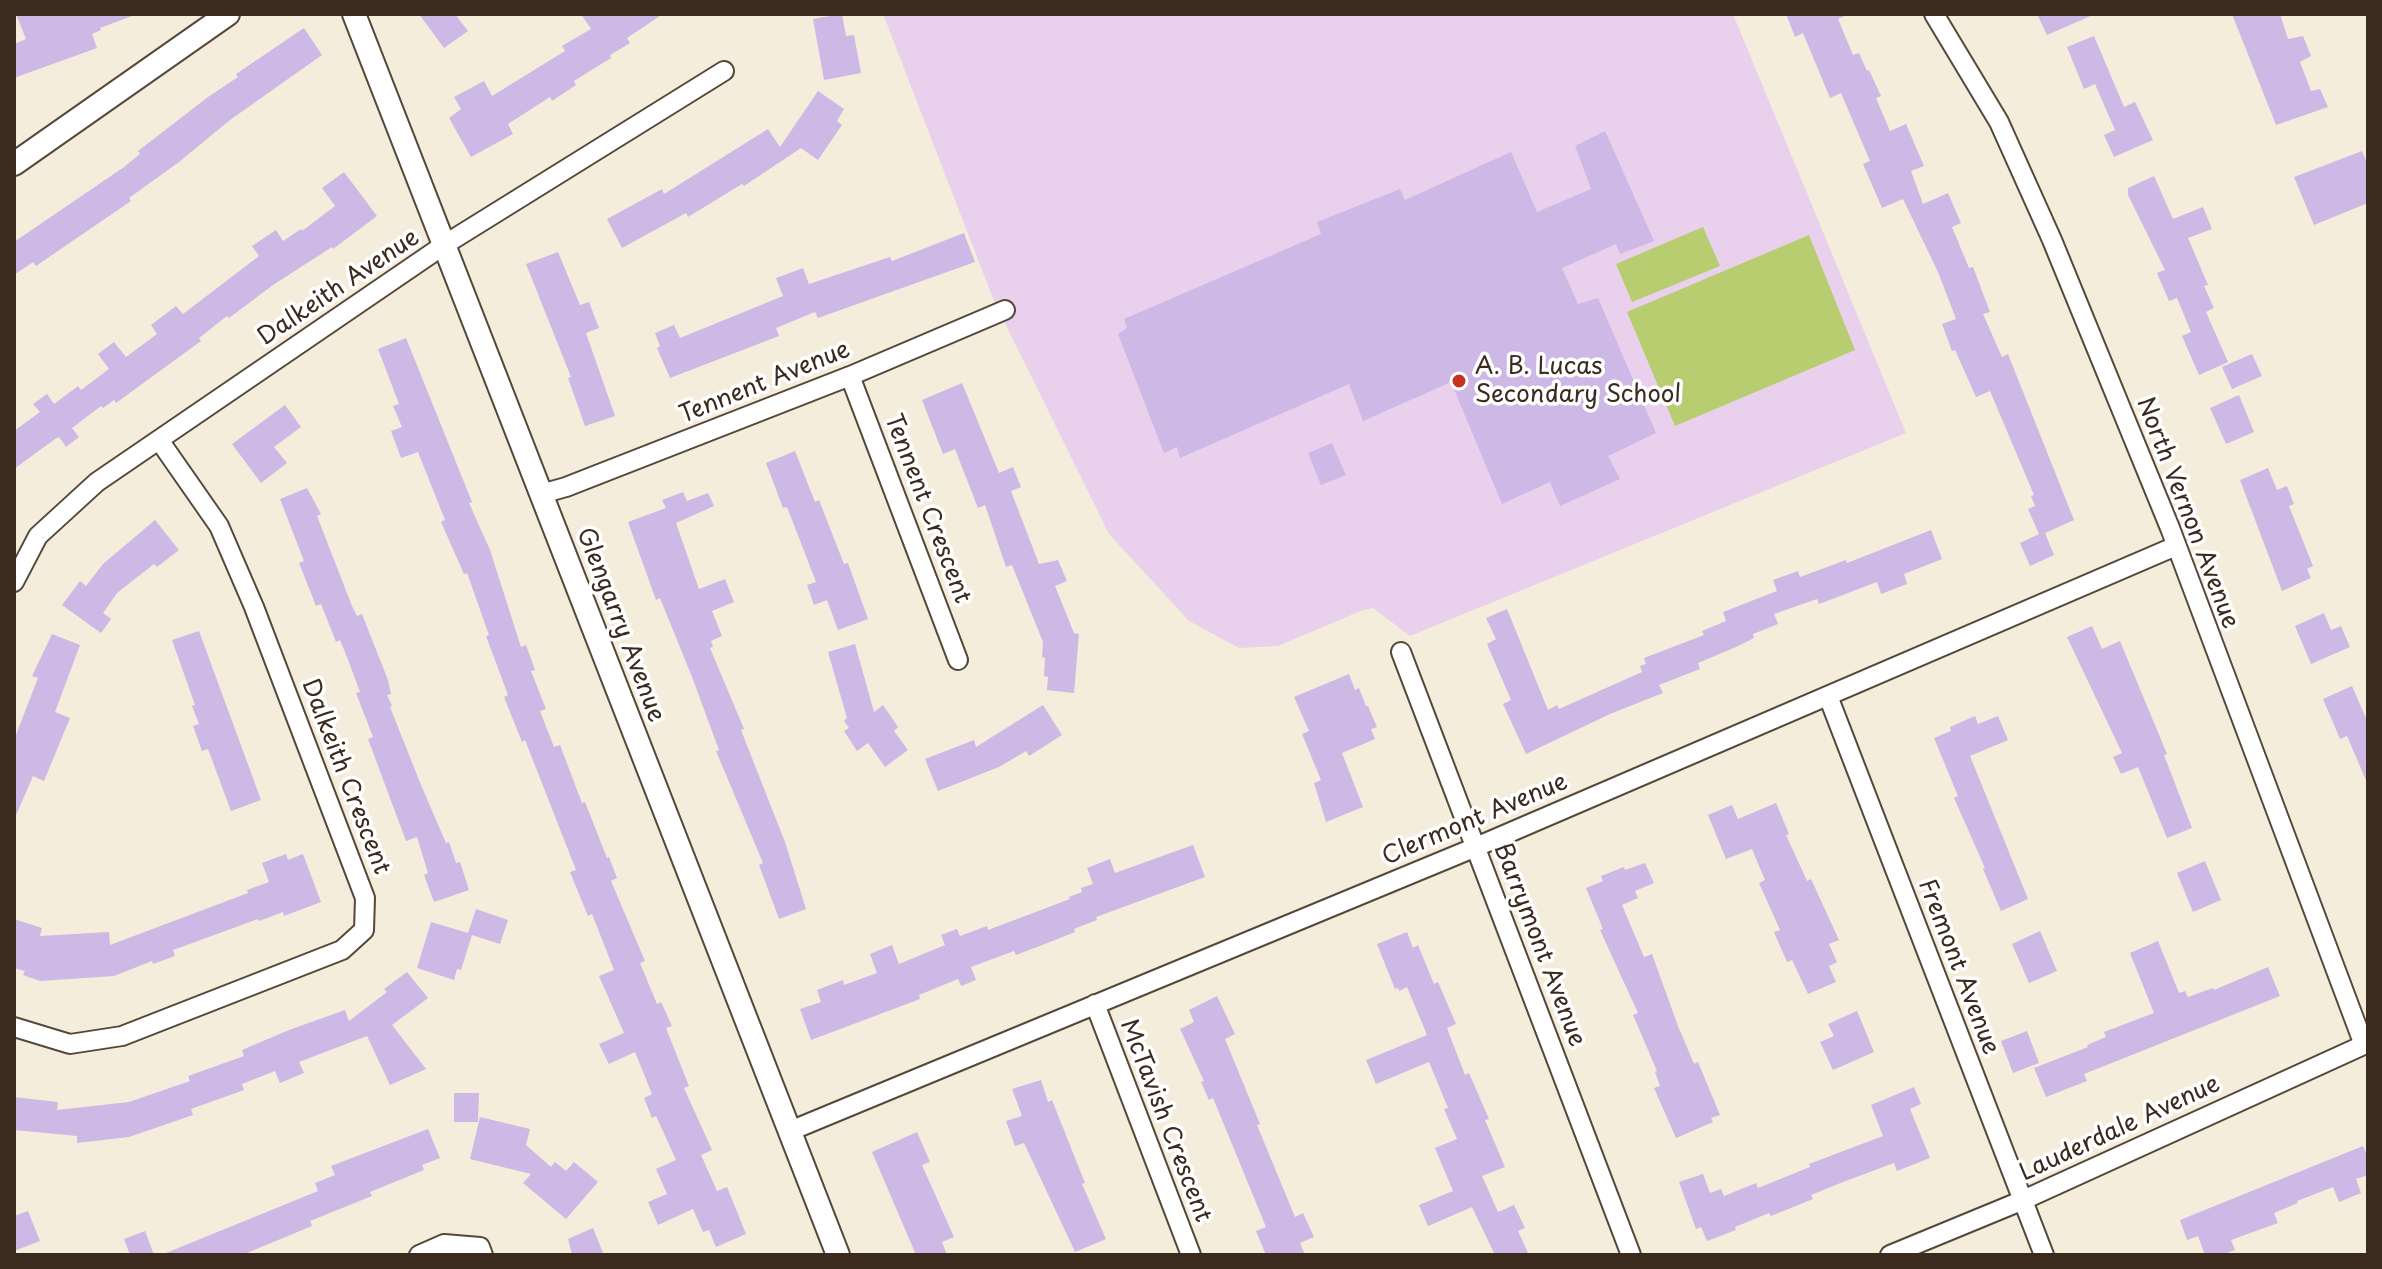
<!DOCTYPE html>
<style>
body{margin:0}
#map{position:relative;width:2382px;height:1269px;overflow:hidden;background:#f5eddb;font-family:"Playpen Sans",sans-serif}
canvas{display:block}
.frame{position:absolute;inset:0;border:16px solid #3b2a1e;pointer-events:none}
</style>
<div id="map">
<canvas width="2382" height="1269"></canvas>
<div class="frame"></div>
</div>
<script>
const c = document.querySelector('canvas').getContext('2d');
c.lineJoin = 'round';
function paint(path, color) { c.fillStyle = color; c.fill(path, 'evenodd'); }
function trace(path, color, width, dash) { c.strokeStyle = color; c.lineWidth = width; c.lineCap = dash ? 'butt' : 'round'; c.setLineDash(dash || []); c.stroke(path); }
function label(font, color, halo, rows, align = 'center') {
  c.font = font + ' "Playpen Sans",sans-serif'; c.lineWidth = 7; c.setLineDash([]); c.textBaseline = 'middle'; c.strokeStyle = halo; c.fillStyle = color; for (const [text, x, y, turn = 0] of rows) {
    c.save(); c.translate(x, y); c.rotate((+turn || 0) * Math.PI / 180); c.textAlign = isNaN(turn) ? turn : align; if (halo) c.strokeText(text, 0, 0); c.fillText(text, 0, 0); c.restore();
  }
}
const built = new Path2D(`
 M883,14h850l173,419 -496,203 -37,-28 -10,2 -85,36 -39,2 -50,-27 -80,-87 -115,-233z`);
const green = new Path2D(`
 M1703,227l17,39 -88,36 -16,-38z
 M1809,235l46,115 -180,76 -48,-114z`);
const building = new Path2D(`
 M16,14h116v2l-32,12 1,2 -9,4 5,14 -83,30v-34l12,-5z
 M419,14h36l13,17 -24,17z
 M581,14h82l-36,24 3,5 -20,12 1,3 -37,23 2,4 -24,16 -2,-4 -42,27 5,10 -42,23 -22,-39 12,-9 -7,-12 30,-16 8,15 73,-45 -3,-5 29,-17z
 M842,14l4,22 8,-1 7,38 -37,7 -11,-61z
 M1786,14h63l-11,5 15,36 6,-2 8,18 2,-1 12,26 -5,2 14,33 16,-7 18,42 -13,5 12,33 25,-11 13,30 -9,4 17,41 4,-1 17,45 -7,2 19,43 6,-3 66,166 -29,13 9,22 -24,11 -10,-23 19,-9 -11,-25 7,-3 -4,-10 3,-1 -44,-104 -14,6 -21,-47 -3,1 -10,-27 14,-5 -18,-47 -35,-73 -21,9 -19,-44 7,-3 -29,-68 -11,5 -27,-65 -8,4z
 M2037,14h58l-48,21z
 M2232,14h48l8,25 15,-3 8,20 -11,6 11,29 9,-2 8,18 -52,18z
 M304,28l18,27 -92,65 -51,42 -50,36 2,3 -95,65 -3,-4 -19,13v-33l110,-75 16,-13 -2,-3 70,-54 30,-20 -2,-3z
 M2094,36l30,71 11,-5 18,38 -39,17 -10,-22 11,-5 -20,-46 -11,5 -17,-42z
 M818,91l26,18 -7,12 5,4 -24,35 -17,-12 -57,38 -2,-2 -54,33 -2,-4 -64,35 -15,-29 55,-30 2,5 104,-65 12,18z
 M1605,131l49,110 -34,13 -4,-10 -54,24 16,36 20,-6 58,135 -48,23 12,23 -60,27 -10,-24 -48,22 -51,-122 -88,39 -14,-37 -169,74 -3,-11 -13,6 -46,-119 9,-6 -3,-9 197,-85 -4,-12 83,-33 5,11 106,-48 26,60 54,-23 -16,-43z
 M2362,151l6,14v38l-54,22 -20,-48z
 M344,172l33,44 -44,33 -1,-2 -59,38 -44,33 -2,-2 -28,22 2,3 -85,62 -2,-3 -11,8 -2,-2 -29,22 7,9 -13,10 -7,-10 -4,2 -41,30v-38l26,-19 -7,-8 14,-10 7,10 24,-18 3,4 28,-21 -11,-15 16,-12 12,15 31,-23 -6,-9 25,-19 7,8 76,-58 -7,-10 24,-16 7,11 18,-12 1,2 33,-25 -13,-18z
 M2154,176l19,43 30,-12 9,22 -24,9 20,47 -4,1 10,22 -8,4 22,50 -29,13 -17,-39 9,-4 -14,-34 -8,3 -12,-28 8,-3 -37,-75v-7z
 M964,233l11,29 -157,56 -3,-6 -39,16 3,8 -109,42 -13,-30 3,-2 -5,-13 19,-8 6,13 103,-42 -7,-18 27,-10 6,16 81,-27 2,4z
 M558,252l22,53 9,-3 10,26 -13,5 29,83 -30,10 -17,-48 3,-1 -45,-113z
 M406,338l66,164 -3,1 21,47 31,97 5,-2 9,25 -4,1 15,38 -6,2 14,36 6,-2 22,58 3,-1 22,56 2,-1 8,21 -6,3 34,80 -5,2 17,41 4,-2 11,24 -6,2 23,58 -5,2 28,62 -11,5 16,36 10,-4 19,47 -30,13 -7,-17 -6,2 -10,-23 -35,16 -10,-23 19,-8 -11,-25 20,-9 -20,-44 -4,2 -8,-20 8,-4 -17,-42 -26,12 -10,-20 25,-11 -25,-57 15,-6 -22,-56 -4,2 -18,-44 6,-2 -51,-130 -3,2 -18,-45 4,-2 -22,-59 3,-1 -22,-62 -3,1 -23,-52 4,-2 -27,-68 -17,6 -10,-27 11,-4 -9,-21 6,-2 -21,-55z
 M2252,354l10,22 -30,13 -10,-22z
 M962,383l37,90 14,-6 8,20 -10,4 28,73 19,-4 9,21 -12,5 19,47 5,1 -5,59 -27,-3 1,-13 -4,-1 1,-18 -3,-1 1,-15 -31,-77 -6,2 -21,-62 -7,3 -23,-59 -12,5 -21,-54z
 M2239,395l15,37 -28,12 -16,-36z
 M285,405l16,22 -27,20 13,16 -26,20 -29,-39z
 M1332,443l14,32 -25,10 -13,-32z
 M795,451l20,51 4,-2 25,64 4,-1 20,56 -30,11 -11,-30 -13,5 -7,-20 9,-3 -29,-75 -4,1 -17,-45z
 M2268,468l9,22 10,-4 7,18 -5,2 24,60 -6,3 4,9 -29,13 -42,-111z
 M307,488l14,26 -4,2 35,90 5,10 5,-2 26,66 3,14 -4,1 5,11 -2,1 31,78 25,58 3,-1 7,21 4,-1 9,28 -35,12 -10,-27 4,-2 -11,-36 -11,4 -38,-102 5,-2 -17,-44 4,-1 -13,-35 -7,-17 -4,2 -15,-38 -5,2 -17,-43 5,-2 -24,-62z
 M683,492l4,9 21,-8 6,13 -38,17 23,66 26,-10 9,23 -22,9 10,25 -11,5 2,6 -3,1 34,81 -3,1 44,112 21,67 -27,10 -20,-54 4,-2 -47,-112 3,-1 -27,-73 -32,-79 -4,2 -28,-78 38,-14 -4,-8z
 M155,520l24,30 -22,17 -3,-3 -37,29 -14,20 8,6 -10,14 -39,-28 18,-24 6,5 17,-22z
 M1931,530l11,29 -38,15 3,10 -26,10 -4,-12 -58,22 -2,-5 -43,15 4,10 -25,10 1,4 -18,9 -38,16 2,6 -41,16 4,8 -53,21 -84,40 -23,-50 8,-4 -24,-56 9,-5 -10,-21 21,-9 41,101 9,-5 2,4 83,-37 -2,-6 6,-2 -2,-6 60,-23 -2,-4 24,-10 -3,-9 54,-21 -4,-11 25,-9 2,6 46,-17 1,3z
 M2324,613l7,17 10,-4 9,21 -39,17 -16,-38z
 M2092,626l10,23 18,-8 47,113 -3,1 28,73 -25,10 -29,-71 -17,7 -8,-17 9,-4 -55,-116z
 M199,631l62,169 -30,11 -23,-62 -6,2 -9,-25 6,-2 -7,-18 3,-1 -23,-65z
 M52,634l28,11 -25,67 15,6 -26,63 -11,-5 -19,44v-80l24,-62 -6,-2z
 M855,644l19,68 9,-7 15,22 -4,4 14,19 -23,17 -17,-24 -11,8 -13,-20 5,-3 -5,-7 3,-3 -19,-66z
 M1349,674l6,16 4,-2 7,18h2l9,21 -6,2 4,10 -33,14 21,54 -37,15 -12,-39 7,-3 -19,-46 7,-3 -15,-34z
 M2352,686l16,37v62l-21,-49 -7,3 -17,-40z
 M1043,705l19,30 -33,21 -3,-5 -27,16 -61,24 -13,-32 49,-19 2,7z
 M1975,716l3,8 20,-8 10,24 -38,16 58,143 -27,12 -18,-42 2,-1 -31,-70 4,-2 -24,-58 17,-7 -1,-4z
 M1776,803l13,31 -3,1 21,46 4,-2 28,61 -10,4 8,18 -8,4 7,16 -28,12 -16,-34 -5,2 -13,-30 6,-2 -21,-47 6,-3 -13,-31 -26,10 -18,-44 24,-10 6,14z
 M1193,845l12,32 -109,40 1,3 -23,9 1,3 -25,10 -34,13 -2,-4 -43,16 5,13 -15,6 -3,-7 -39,16 1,4 -109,41 -11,-31 21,-7 -4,-12 26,-10 1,5 33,-12 -7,-19 22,-9 7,19 46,-19 -4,-10 16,-6 3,7 27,-10 1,4 82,-31 -1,-2 13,-5 -1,-4 12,-4 -6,-16 23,-9 5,14z
 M286,854l2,6 15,-6 18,48 -37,14 -1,-4 -24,9 -1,-2 -85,31 2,6 -22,8 -1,-3 -38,15 -74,5 -17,-6 2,-4 -11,-3v-49l28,9 -2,8 69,-4 1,13 138,-52 -1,-3 22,-8 -7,-19z
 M2205,861l16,39 -28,12 -16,-39z
 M1645,863l9,20 -19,8 3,7 -16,7 22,52 8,-3 26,72 16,38 4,-2 22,53 -9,3 2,4 -37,16 -22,-50 6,-2 -5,-14 2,-1 -24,-56 5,-2 -38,-83 3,-1 -17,-41 17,-7 -2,-5 23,-9 1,3z
 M476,909l32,11 -8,24 -28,-9 -11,35 -4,-1 -3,11 -37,-12 14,-46 37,11z
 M2040,931l17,40 -28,12 -17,-39z
 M1407,932l6,16 5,-3 16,39 4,-2 18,42 -9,4 18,47 4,-2 20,46 -4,1 20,47 -23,9 16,36 16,-7 11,23 -7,3 11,24h-34l-23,-48 -44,19 -9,-21 34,-14 -18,-43 22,-9 -13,-30 4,-1 -19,-46 -53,22 -10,-24 61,-25 -20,-48 -8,4 -1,-3 -3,1 -18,-45z
 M2158,941l21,52 6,-2 3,6 25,-9 1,2 54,-23 12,29 -196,78 3,7 -41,16 -12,-29 54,-21 -1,-2 19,-8 -2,-5 50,-19 -24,-60z
 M407,972l21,26 -36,27 34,44 -36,16 -23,-49 -68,26 5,11 -24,10 -5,-12 -33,13 2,6 -53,19 2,6 -64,22 -52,6v-7l-63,-6v-33l44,5 -1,8 72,-8 61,-21 -2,-5 56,-20 -2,-6 47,-20 56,-20 4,11 38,-29 -3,-3z
 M1217,996l18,38 -10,5 35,85 -3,1 38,92 8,-4 11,24 -14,6 5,12h-39l-10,-24 10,-4 -53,-129 -4,2 -8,-18 3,-1 -24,-52 14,-7 -5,-12z
 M1857,1011l17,41 -41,18 -13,-28 14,-6 -6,-12z
 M2027,1031l12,32 -26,10 -12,-32z
 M1041,1080l7,22 4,-2 33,83 -3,1 24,55 -31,13 -51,-109 -9,3 -9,-25 16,-5 -10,-27z
 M1914,1087l7,17 -11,5 20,49 -33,13 -3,-8 -51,19 -32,13 2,4 -42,17 -2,-3 -34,14 1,3 -29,11 -6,-14 -5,2 -17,-47 24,-8 7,19 11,-4 3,7 32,-13 2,5 52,-21 -1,-3 74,-28 -12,-31z
 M454,1093h25l-1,29h-24z
 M480,1117l50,12 -4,16 25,22 4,-5 11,9 8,-9 24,20 -32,37 -43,-36 8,-9 -61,-15z
 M428,1129l12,29 -18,7 2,5 -54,22 2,4 -62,25 2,5 -70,29h-81l157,-64 -3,-8 20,-8 -4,-9z
 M917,1132l13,30 -8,3 32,72 -12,5 5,13h-31l-44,-103z
 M2363,1146l5,11v18l-12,4 5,14 -22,9 -6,-15 -36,14 1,2 -24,10 4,10 -47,17 4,10 -14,5h-16l-7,-19 -11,4 -7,-20z
 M28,1211l12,30 -26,10v-35z
 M593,1228l11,27h-32l-4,-16z
 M145,1231l9,24h-24l-6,-16z`);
const minor = new Path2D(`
 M1934,14l65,108 53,118 118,288 194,517
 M850,376l108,284
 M541,494l25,-7 284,-111 155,-66
 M14,582l24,-46 59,-54 347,-237 280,-174
 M1401,652l230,603
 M1828,696l216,559
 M1095,1004l96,251
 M14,1027l56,17 52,-8 220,-86 22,-20 1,-32 -111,-291 -35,-81 -60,-86
 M790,1131l686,-284 700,-301
 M419,1255l25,-11 36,3 3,8
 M1890,1255l131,-54 347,-158`);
const tertiary = new Path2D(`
 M354,14l484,1241
 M14,164l214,-150`);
const markers = [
 [1459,381,8,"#c8321e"]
];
const streetNames = [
 ["Dalkeith Avenue",339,288,-34],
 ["Tennent Avenue",765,383,-22],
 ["Tennent Crescent",927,509,69],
 ["North Vernon Avenue",2187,513,69],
 ["Glengarry Avenue",620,625,69],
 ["Dalkeith Crescent",345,777,69],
 ["Clermont Avenue",1475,820,-23],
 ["Barrymont Avenue",1539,945,69],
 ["Fremont Avenue",1958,967,69],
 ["McTavish Crescent",1165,1121,69],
 ["Lauderdale Avenue",2120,1129,-25]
];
const poiNames = [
 ["A. B. Lucas",1475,367],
 ["Secondary School",1475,395]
];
paint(built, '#e9d1ed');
paint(green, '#b8cc70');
paint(building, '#ceb8e6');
trace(minor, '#57473a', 22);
trace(tertiary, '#57473a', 26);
trace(minor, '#fff', 18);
trace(tertiary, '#fff', 22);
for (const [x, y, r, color] of markers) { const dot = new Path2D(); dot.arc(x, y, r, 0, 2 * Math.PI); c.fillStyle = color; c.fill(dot); trace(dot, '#fff', 3); }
label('24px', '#3b2a1e', '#fff', streetNames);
label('24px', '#3b2a1e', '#fff', poiNames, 'left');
</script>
